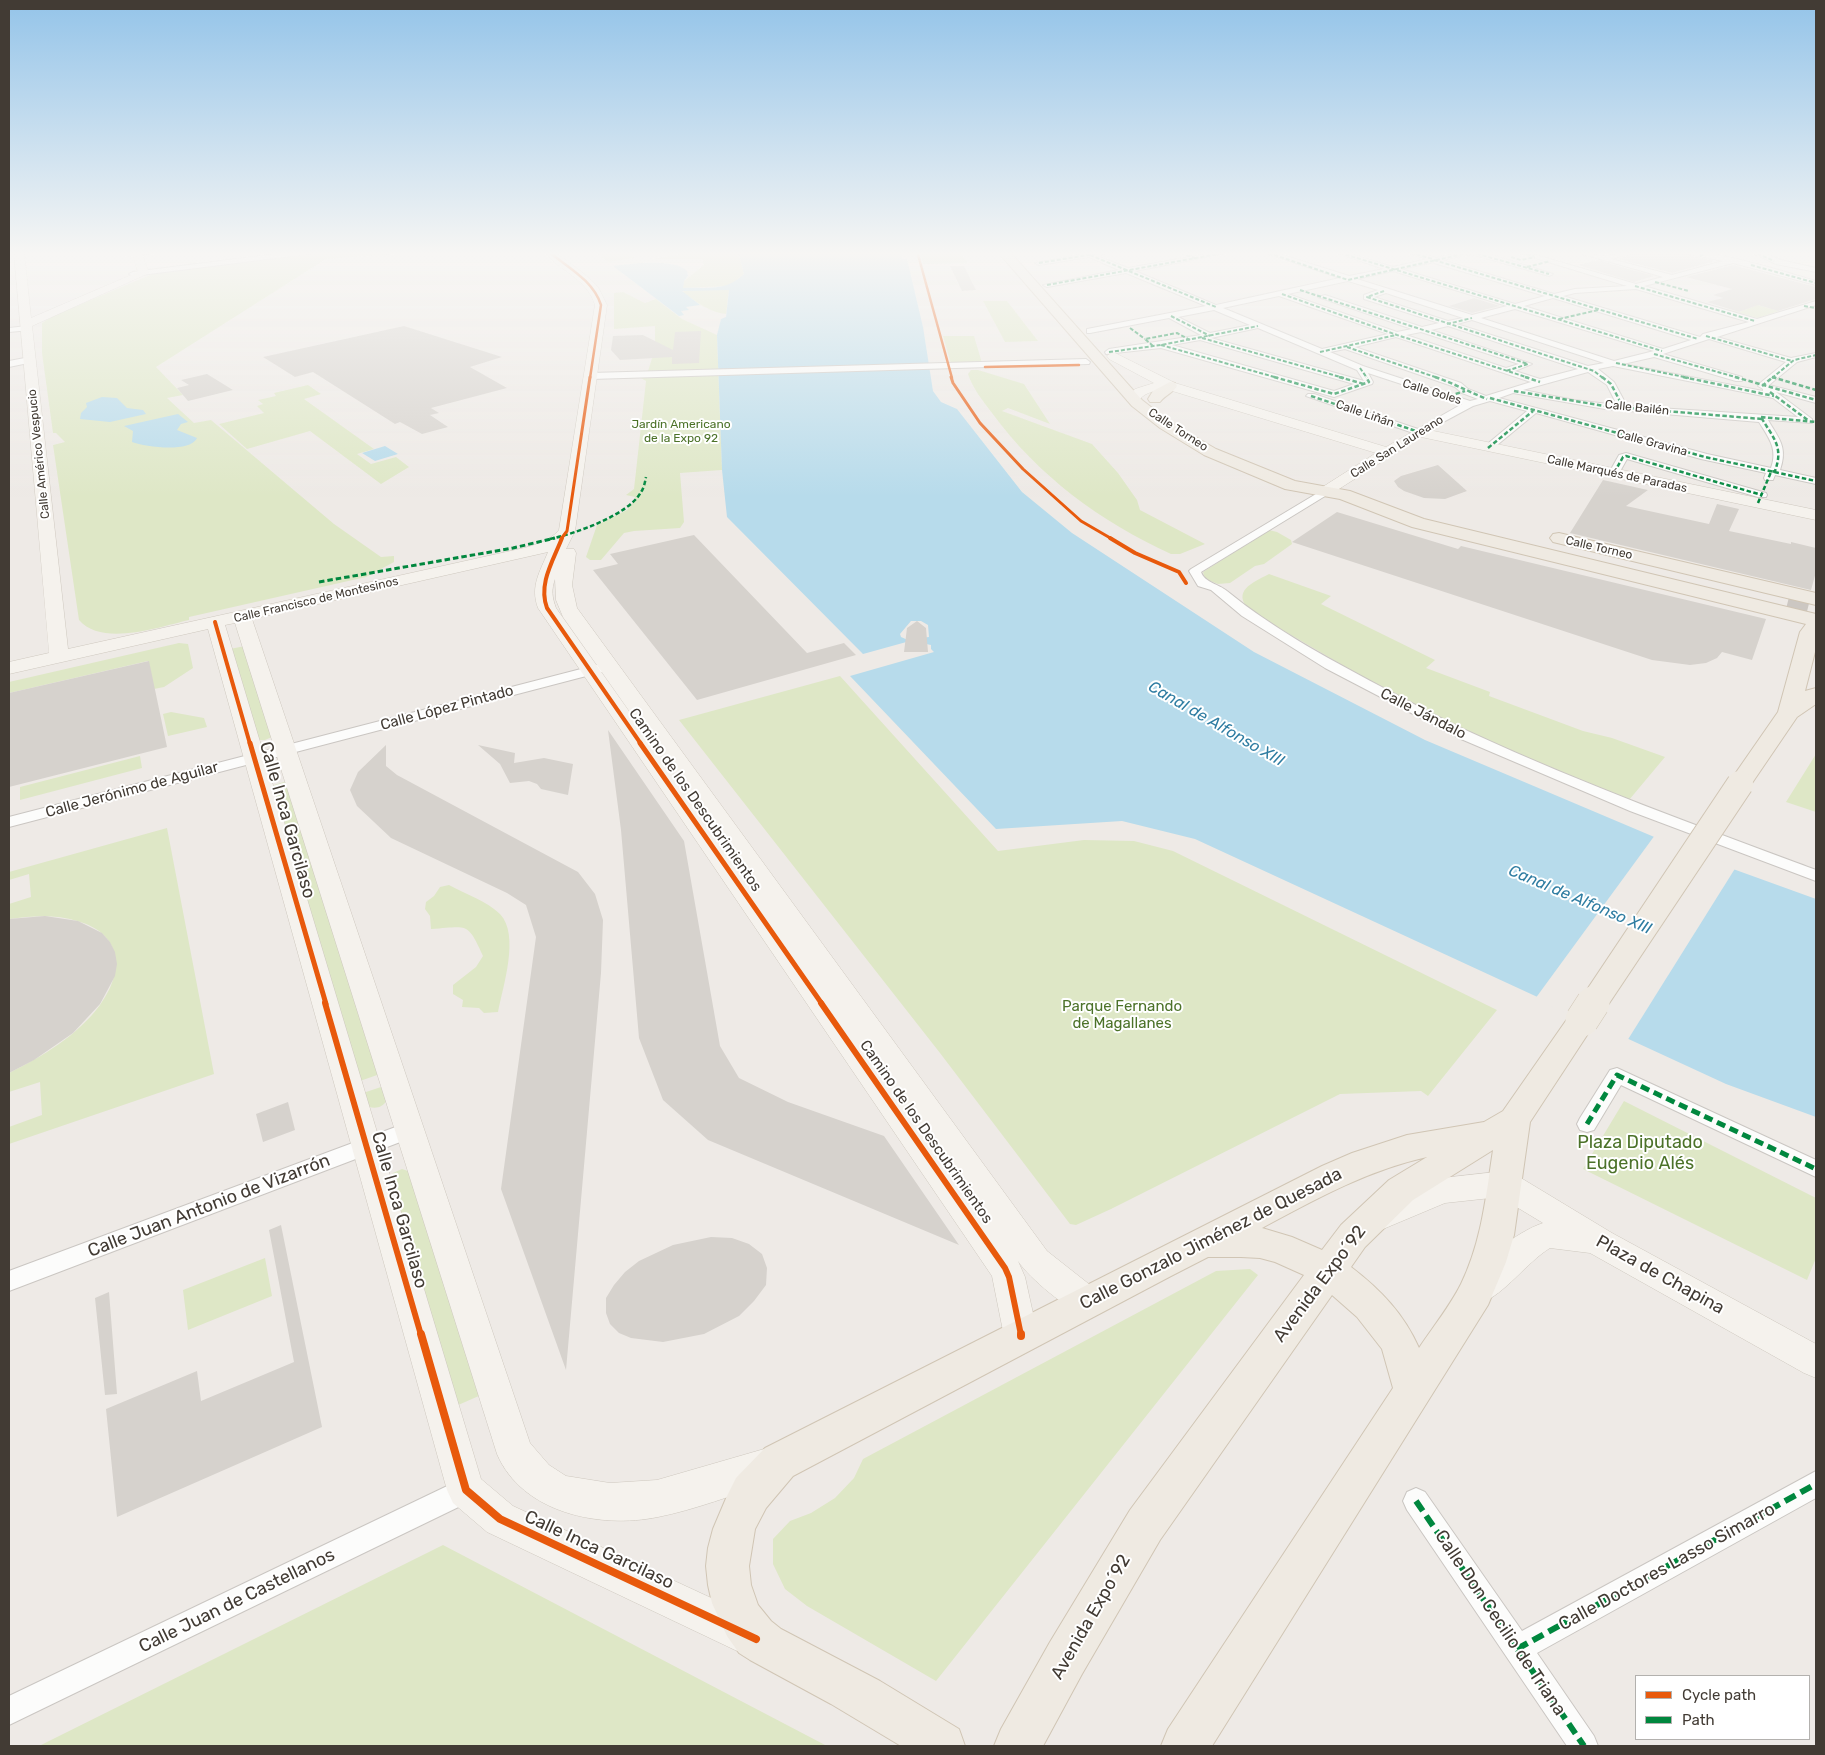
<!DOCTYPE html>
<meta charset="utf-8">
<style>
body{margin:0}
#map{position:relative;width:1825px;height:1755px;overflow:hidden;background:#eeeae6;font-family:Rubik,sans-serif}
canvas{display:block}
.frame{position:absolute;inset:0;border:10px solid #423b34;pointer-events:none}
.legend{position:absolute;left:1635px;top:1675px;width:175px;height:65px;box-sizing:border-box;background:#fff;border:1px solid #b3b1ae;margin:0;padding:6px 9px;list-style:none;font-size:15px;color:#423b34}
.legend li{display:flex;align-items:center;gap:10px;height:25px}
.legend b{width:25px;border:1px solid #b3b1ae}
</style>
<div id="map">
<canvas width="1825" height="1755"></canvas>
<div class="frame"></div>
<ul class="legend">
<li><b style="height:6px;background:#e8590c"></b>Cycle path</li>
<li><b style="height:6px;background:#00873e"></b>Path</li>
</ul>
</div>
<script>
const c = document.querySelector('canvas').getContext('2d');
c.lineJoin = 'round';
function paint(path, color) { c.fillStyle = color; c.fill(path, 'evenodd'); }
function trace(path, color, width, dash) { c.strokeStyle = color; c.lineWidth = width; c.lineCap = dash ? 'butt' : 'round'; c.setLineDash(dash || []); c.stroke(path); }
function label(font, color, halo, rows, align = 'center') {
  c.font = font + ' Rubik,sans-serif'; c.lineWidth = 4; c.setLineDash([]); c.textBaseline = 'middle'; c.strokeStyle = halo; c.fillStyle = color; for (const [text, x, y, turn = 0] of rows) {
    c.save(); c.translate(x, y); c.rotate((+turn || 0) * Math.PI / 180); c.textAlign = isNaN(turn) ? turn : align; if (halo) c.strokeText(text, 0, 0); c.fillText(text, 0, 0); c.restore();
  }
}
const green = new Path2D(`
 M332,251h77l3,2 -86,6 -170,108 27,28 -16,3 27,25 17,-3 123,104 47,33 13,-1v6l-28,15 -177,40v3c-30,7 -87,27 -110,0l-26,-175 12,-3 -9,-9h-3l-11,-80v-30l11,-7 99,-42z
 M593,251h32l10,7 -27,4z
 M698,251h40l6,23 -14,12 -48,2 2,-7 20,-16 -2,-6h-50z
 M920,251h39l9,12 -45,1z
 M687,290h42l-3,24c-17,-2 -30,-12 -44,-22z
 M623,292l22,11 11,-4 26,20 35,16 5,135 -42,3 4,49 -4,6 -46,3 -10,2 -23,27h-11l-4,-3 11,-32 30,-15 8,-10v-3l-9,-2 8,-6 12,-108 -7,-4 9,-6 7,-22v-23l-41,3v-36z
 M983,301h24l31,40 -33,1z
 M1743,301l36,10 -21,7 -37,-10 18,4 16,-6z
 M943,336h31l8,27 -31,1z
 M971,370h7l46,14 26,40 -42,-16 -6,3 90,33 26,29 19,27 3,10 65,34 -25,10h-9c-70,-32 -133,-78 -179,-141 -9,-12 -19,-24 -24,-39z
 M308,385l13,9 -17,5 70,50 -17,5 14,10 25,-7 13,10 -28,17 -71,-53 -63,18 -28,-25 45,-11 -7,-7 6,-2 -5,-4 18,-4 -2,-3z
 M1269,530l8,2 14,8 1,4 -28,20 -9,2 -25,17 -12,1 -13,-5 -2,-7z
 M1269,574l62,22 -10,8 114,56 -9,8 64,24 -1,4 94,35 29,7 53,19 -36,43 -153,-64 -103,-53 -123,-72c-19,-20 2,-28 19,-37z
 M179,643l9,1 5,24 -29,19 -10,2 -6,-28 -139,32v-11z
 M245,646l27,91 -7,3h-6l-29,-91z
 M840,676l158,175 86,-11 50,1 39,10 324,159 -69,86 -7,-5 -81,3 -229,115 -35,16 -6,-1 -130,-171 -261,-333z
 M171,712l33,6 3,9 -39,9 -5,-22z
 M1816,754v58l-30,-10z
 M140,756l2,12 -122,32v-13z
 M287,781l93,293 -20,7 -89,-295z
 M167,828l47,246 -205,70v-17l33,-12 -2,-33 -31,10v-19c34,-17 68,-37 91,-68 25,-34 22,-72 -23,-84 -22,-7 -45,-5 -68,-2v-15l22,-7 -2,-23 -20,6v-8z
 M449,885c16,9 38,16 51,29 20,21 3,72 -2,98l-14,1 -5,-5 -17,-1 1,-7 -10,-6v-9l23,-18 7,-11c-16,-35 -15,-29 -52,-27l-1,-13 -5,-7 1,-7 8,-6 6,-9z
 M384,1086l3,14c-4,7 -10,9 -18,7l-6,-14z
 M1624,1101l192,97v60l-9,22 -224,-111z
 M402,1169l9,3 70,223 -25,11 -66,-229 3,-4z
 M265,1258l7,38 -84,34 -5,-40z
 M1250,1269l8,6 -322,406 -129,-75 -22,-17 -12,-25v-25l17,-18 21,-8 24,-15 19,-20 9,-19 353,-188z
 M443,1545l384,201h-788z`);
const water = new Path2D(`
 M738,251h163l2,8h4l16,68 10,64 8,11 16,7 65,83 50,41 182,119 171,88 286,121 105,38v218l-90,-33 -531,-245 -73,-18 -126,8 -146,-153 84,-24 -3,-3v-4l-5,-1 -5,-6 8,-1 -1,-12 -7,-4h-10l-11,13 1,3 9,4 -47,13 -136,-137 -5,-47 -5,-135 4,-16 5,-2 3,-27 -47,1 18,14 -14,2 3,3 -8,1 3,4 -5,1 -66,-50c18,-2 61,-8 74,5l1,5 -4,5 -1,7c23,-1 43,4 61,-14z
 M102,397l15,1 10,10 16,2 3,4 -36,8 -30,-3 1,-6 6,-6 -1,-4z
 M178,414l10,8 -7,2 -4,6 20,8c-7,15 -51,9 -65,4l1,-11 -9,-5z
 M385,446l13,8 -23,7 -13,-8z`);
const pier = new Path2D(`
 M1655,835l81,32 -109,174 -92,-42z`);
const building = new Path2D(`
 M1644,251h28l43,10 -43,12 -54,-14z
 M1598,260l56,16 -20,6 -56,-17z
 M1733,265l83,22v12l-38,12 -20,-6 -19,7 -32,-10 16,-4 -10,-3 19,-6 -46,-12z
 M950,266h14l12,24 -14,1z
 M1474,298l26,8 -28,7 -23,-7z
 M404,326l98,31 -32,10 37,21 -76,20 8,5 -9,2 18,12 -26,7 -22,-12 -5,2 -82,-52 -18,5 -32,-20z
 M701,331l-2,32 -27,1v-7l-52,3 -9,-10 2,-14 30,-1 30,15 2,-18z
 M207,374l26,16 -45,11 -11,-13 12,-3 -8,-5z
 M1438,465l29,26 -22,8 -21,-1 -20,-7 -6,-4 -4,-6 7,-5z
 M1603,480l45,10 -22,16 83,18 8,-20 22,5 -10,22 62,13v-2l25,6v24l-5,18 -241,-57z
 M1337,512l121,37 3,-3 305,73 -14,41 -30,-8 -5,6 -11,5 -16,2 -38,-5 -360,-118z
 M694,535l113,118 37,-10 12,12 -159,45 -104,-130 25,-6 -8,-10z
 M917,621l9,7 2,24h-24l3,-24z
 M149,661l18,86 -158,40v-94z
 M608,730l76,111 36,205 19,32 49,24 96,34 75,109 -251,-105 -45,-40 -24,-62 -18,-208z
 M386,745v21l11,9 181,97 17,22 8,26 -2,53 -35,397 -65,-181 35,-252 -10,-32 -19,-12 -116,-55 -34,-32 -7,-16 8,-18z
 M478,745l37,8 -1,10 30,-5 29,6 -5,31 -27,-6 -4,-5 -8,-3 -19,2 -10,-19z
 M45,916l33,5 24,12 8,9 5,10 2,12 -2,12 -15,28 -27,29 -39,27 -25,13v-154z
 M288,1102l7,28 -32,12 -7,-28z
 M281,1225l41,202 -205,90 -11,-108 91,-38 4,30 93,-39 -25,-132z
 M711,1237l21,1 17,6 13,10 5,14 -1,17 -12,16 -15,15 -35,18 -41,8 -32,-4 -12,-5 -9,-9 -4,-11v-15l8,-13 11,-13 14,-11 34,-16z
 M109,1292l8,102 -12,1 -10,-97z`);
const primaryTunnel = new Path2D(`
 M1788,601l28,7`);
const street = new Path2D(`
 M136,251h22l-3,2 -28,3 -3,-2z
 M299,251h19l-3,2 -182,23 -4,-2 4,-2z
 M1099,251h16l-18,5 31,12 95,-17h14l-102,20 81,34 124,-27 -80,-27h10l79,25 35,-7 -53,-18h10l52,16 34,-8 -25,-8h11l23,7 30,-7h13l74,23 -4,2 -78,-22 -29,6 112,34 21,-5 52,-3 -115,-35h10l114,33 27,-7 -91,-26c11,0 21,5 31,5 12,0 26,-5 39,-5l-31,8 61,16 51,-14 -48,-10c47,0 96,17 141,30v4l-83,-22 -89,23 113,33 59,-18v4l-99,32 74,21 25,-5v4l-19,5 -28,23 47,12v6l-40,-11 36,27v4l-44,-3c11,19 20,27 12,50l36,8v6l-41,-9 -2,5h-8l-1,-2 2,-5 -65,-14 -165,-46 -45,37h-6v-4l42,-35 -37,-10 -17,5 -54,29 -113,-39 2,-2h6l104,35 44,-25 -94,-31 5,9 -1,2 -38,13 -173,-49 -55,6 -1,-2 4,-3 92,-14 -32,-17 -79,15h-3v-4l119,-23 -80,-33 -79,14 -4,-2 76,-15 -30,-13 -50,8 -4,-2zM1434,262v1l111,33 -30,8 -114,-35zM1393,271l114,35 -35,9 -115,-36zM1348,281l30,9 -14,5v4l75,24 -17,4 -97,-32 -7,2 94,32 -15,3 -109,-38zM1636,289l113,33 -46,12 -3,3 -137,-41 12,-3zM1386,293l77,25 -15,3 -74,-24zM1279,296l109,38 -66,15 -99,-41zM1553,298l138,42 -28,9 -139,-43zM1515,309l139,42 -40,10 -133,-43zM1214,310l36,15 -40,8 -32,-16zM1472,320l132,43 -16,3 -131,-42zM1448,326l130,43 -38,10 -25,-8 17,-7 -101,-34zM1258,328l99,42 7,11 -153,-43zM1421,332l98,32 -13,4 -100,-33zM1396,337l135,45 -45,14 -18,-7 -7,-6 -106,-36zM1709,339l77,23 -27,22 -1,2 5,3v2l-140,-27 31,-7 82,24h6v-4l-79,-23zM1200,340l154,44 -20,7 -162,-46zM1345,349l110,38 7,6 16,6 -8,2 -107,-35 -33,-14zM1613,366l160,32 25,19 -171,-11 -13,-24 -16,-13zM1588,372l19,13 10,20 -43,-5 -51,-10zM1513,393l92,16 154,13c10,16 19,27 12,46l-64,-14 -208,-56z
 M1749,251h9l23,9 35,8v4l-40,-8z
 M27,326h3v4l-21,2v-4z
 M30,357l3,1v4l-24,5v-6z
 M1086,359l4,3 -1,2 -498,15 -4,-3 4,-3z
 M1626,453l140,40 1,2 -1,2h-8l-131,-38 -9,16h-8l-1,-2 10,-18z
 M1326,488l4,1 1,2 -1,2 -129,79c4,11 18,12 26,19 50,41 108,71 164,101 27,14 54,29 81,41 112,52 229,94 344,137v11l-186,-70 -169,-72 -136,-71 -83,-52 -31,-26 -13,-4 -9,-15 2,-2z
 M608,662l7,4 -2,3 -604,158v-10z
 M1617,1068l199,92v17l-195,-92 -27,45 -7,2 -7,-2 -3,-6 3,-6 30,-48z
 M409,1122l7,2 3,6 -3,6 -407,155v-20z
 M1816,1471v27l-279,155 57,83 4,10h-31l-160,-236 -4,-9 4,-9 9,-4 9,4 97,139z
 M466,1477l9,4 4,9 -4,9 -466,226v-29z`);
const secondary = new Path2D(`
 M14,251h10l7,67 107,-46 -7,-21h10l8,22 -117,53 36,323 456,-101c12,-3 27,-8 35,-18l36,-225c-8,-27 -36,-34 -52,-54h11l29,22 15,14 9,18 -32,226 -9,18h8l2,4 -4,32 5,23 470,643 52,41 4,10 -4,10 -12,5c-20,-8 -57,-38 -69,-56l7,16 13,59 -5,11 -12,4 -12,-4 -5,-11 -12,-60 -454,-668c-8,-22 2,-36 10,-56l-296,67 278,824 19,22 17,11 44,7 47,-3 114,-33 13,5 5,13 -5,13 -13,5c-36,11 -77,27 -113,34 -58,12 -136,-4 -161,-63l-262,-831 -10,2 256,854 32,27 250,116 6,14 -6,14 -14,6 -14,-6 -248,-118 -34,-29 -6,-13 -239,-861 -199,45v-12l40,-9zM555,579l1,21 7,17 179,254 -186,-263c-4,-11 -5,-18 -1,-29z
 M1113,352l62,31 211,64 33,-19 397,82v10l-395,-83 -90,57h-10l-3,-3 3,-3 55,-35 -207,-63c-12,0 -23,1 -31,11h-10l-2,-3 9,-9 19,-6 -45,-24 -2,-3z
 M1505,1171l11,4 96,58 204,111v34l-12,-5 -214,-120 -40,-5c-24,15 -45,46 -69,55l-12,-4 -4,-10c12,-26 51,-57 78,-66l-43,-26 -55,6 -69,29 -11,-4 -5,-9 5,-9 77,-32z`);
const primary = new Path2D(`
 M997,251h12l133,149 28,22 46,27 79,32 55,10 74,28 392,95v34l-11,43 11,-3v16l-19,13 -49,72 -8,2 -8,-2 -4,-5 50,-72 22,-80 6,-8 -394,-97 -72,-28 -55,-10 -81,-34 -44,-27 -28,-22z
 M1170,382l5,1 2,3c-4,7 -12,9 -17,16h-10l-2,-3 5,-8z
 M1559,533l257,60v12l-263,-63 -3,-4 3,-4z
 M1582,1009l10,3 5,8 -67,102 -16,113 -8,27 -18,43 -276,441h-51l7,-17 225,-341 -11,-39 -25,-32 -25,-22 -172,245 -78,134 -39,72h-49l7,-17 49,-87 80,-132 174,-235 -29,-13 -15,-4 -19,-1h-33l-37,19 -378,200 -27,32 -11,21 -6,37 2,19 7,20 13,16 10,8 99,52 79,48 6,17h-64l-70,-42 -81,-44 -11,-7 -12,-17 -15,-33 -4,-18 -2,-19 2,-18 5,-19 14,-33 9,-18 29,-30 557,-282 30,-13 55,-18 77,-13 19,-11 69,-99zM1493,1150c-7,45 -11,91 -32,134 -11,22 -28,43 -42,64 -15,-34 -38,-58 -68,-81l14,-20 48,-47zM1427,1157l-38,23 -48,45 -19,25 -30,-13 -30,-9c52,-28 106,-58 165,-71z`);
const primaryBridgeFar1 = new Path2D(`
 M1593,1004l147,-220`);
const primaryBridge = new Path2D(`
 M1582,1020l11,-17`);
const quietFar4 = new Path2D(`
 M1175,251l20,7
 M1263,251l85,29 128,-29
 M1334,251l328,100
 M1405,251l28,8
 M1515,251l19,5
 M1752,251l22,10
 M1471,252l78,22
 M1090,255l126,52
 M1700,256l10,-5
 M1511,257l10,3 14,-3
 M1434,260l264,79
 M1039,263l73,-12
 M1751,265l65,18
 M1527,267l23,-6
 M1655,282l34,9
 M1047,285l187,-34
 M1635,286l120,35
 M1300,290l228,74 -22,7
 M1384,291l-17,6 227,74 9,7
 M1282,294l115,41 132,43
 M1804,306l12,2
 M1171,316l39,20
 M1559,319l39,-9
 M1447,324l25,-6
 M1130,328l15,11
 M1706,336l86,25
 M1202,338l142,40
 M1161,345l117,33
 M1153,346l-8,-7 32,-6 13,7
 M1347,347l91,31
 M1109,352l52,-7 97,-19
 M1320,352l76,-17
 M1654,354l85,24
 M1616,363l73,15
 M1360,368l7,10
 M1772,377l4,1
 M1772,378l22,-18 22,-5`);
const quietFar3 = new Path2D(`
 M1274,377l60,17 35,-12 -3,-5
 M1339,377l25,7
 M1435,377c18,6 34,15 52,22
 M1525,377l15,5
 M1602,377l9,7 12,23
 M1683,377l91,19
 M1735,377l81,23
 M1772,377l44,13
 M1762,386l11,-9
 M1514,391l91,15 157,13
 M1770,392l39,29
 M1311,396l108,36
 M1449,396l16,-5
 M1490,398l215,59 111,24
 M1761,417l55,5
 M1488,448l45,-37
 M1614,473l9,-16 3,-1 136,39
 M1758,503l13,-31 4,-1c9,-25 -2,-33 -14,-54
 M550,539c24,-5 79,-24 91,-47 3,-4 4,-10 5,-15`);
const quietFar2 = new Path2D(`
 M319,582l194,-34 42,-10`);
const quietFar1 = new Path2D(`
 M1587,1124l30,-49 199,94`);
const quiet = new Path2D(`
 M1416,1501l168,245
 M1517,1649l299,-165`);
const cyclewayFar5 = new Path2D(`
 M548,251c19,16 45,29 53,54l-11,73
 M917,251l35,127
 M985,367l94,-2`);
const cyclewayFar4 = new Path2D(`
 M951,377l2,6 27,40 43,46 58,52 31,18
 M561,539l6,-8 23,-154`);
const cyclewayFar3 = new Path2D(`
 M562,538c-9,23 -24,46 -15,70l94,136
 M1110,538l25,15 44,19 7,11
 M215,622l35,122`);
const cyclewayFar2 = new Path2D(`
 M250,743l76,261
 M640,743l182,261`);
const cyclewayFar1 = new Path2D(`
 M325,1003l96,332
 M821,1003l184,265 4,9 12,58`);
const cycleway = new Path2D(`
 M421,1334l45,156 34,29 256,120
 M1021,1334v2`);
const farStreetnames = [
 ["Calle Goles",1432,392,17],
 ["Calle Bailén",1637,408,6],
 ["Calle Liñán",1365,414,19],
 ["Calle Torneo",1178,430,33],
 ["Calle Gravina",1652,443,15],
 ["Calle San Laureano",1397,447,-32],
 ["Calle Américo Vespucio",39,454,-96],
 ["Calle Marqués de Paradas",1617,474,12],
 ["Calle Torneo",1599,548,13],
 ["Calle Francisco de Montesinos",316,600,-13]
];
const farParknames = [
 ["Jardín Americano",681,425],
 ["de la Expo 92",681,439]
];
const streetNames = [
 ["Calle López Pintado",447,708,-15],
 ["Calle Jándalo",1423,714,27],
 ["Calle Jerónimo de Aguilar",132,790,-15],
 ["Camino de los Descubrimientos",695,800,55],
 ["Camino de los Descubrimientos",926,1132,55]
];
const parkNames = [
 ["Parque Fernando",1122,1007],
 ["de Magallanes",1122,1024]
];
const waterNames = [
 ["Canal de Alfonso XIII",1216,724,30],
 ["Canal de Alfonso XIII",1580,900,23]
];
const nearStreetnames = [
 ["Calle Inca Garcilaso",287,820,74],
 ["Calle Juan Antonio de Vizarrón",209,1206,-21],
 ["Calle Inca Garcilaso",399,1210,74],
 ["Calle Gonzalo Jiménez de Quesada",1211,1239,-27],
 ["Plaza de Chapina",1660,1275,29],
 ["Avenida Expo´92",1320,1284,-53],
 ["Calle Inca Garcilaso",599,1550,25],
 ["Calle Doctores Lasso Simarro",1667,1567,-29],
 ["Calle Juan de Castellanos",237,1601,-26],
 ["Avenida Expo´92",1091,1617,-60],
 ["Calle Don Cecilio de Triana",1500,1623,56]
];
const nearParknames = [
 ["Plaza Diputado",1640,1143],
 ["Eugenio Alés",1640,1164]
];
paint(green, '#dee7c6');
paint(water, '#b7dbeb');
paint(pier, '#eeeae6');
paint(building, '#d6d2cd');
trace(primaryTunnel, '#ccc7c2', 21, [21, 10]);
trace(street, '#cac6c2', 2);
trace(secondary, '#cec8bf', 1);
trace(primary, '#d0c5b4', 2);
paint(street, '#fcfcfb');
paint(secondary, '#f5f2ed');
paint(primary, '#efeae2');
trace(primaryBridgeFar1, '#d0c5b4', 28, []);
trace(primaryBridge, '#d0c5b4', 34, []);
trace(primaryBridgeFar1, '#efeae2', 26);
trace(primaryBridge, '#efeae2', 33);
trace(quietFar4, '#00873e', 2, [4, 2]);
trace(quietFar3, '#00873e', 2.5, [4.5, 2.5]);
trace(quietFar2, '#00873e', 3, [5.5, 3]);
trace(quietFar1, '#00873e', 5, [9, 5]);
trace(quiet, '#00873e', 6, [12, 6]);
trace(cyclewayFar5, '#e8590c', 2.5);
trace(cyclewayFar4, '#e8590c', 3);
trace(cyclewayFar3, '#e8590c', 4);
trace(cyclewayFar2, '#e8590c', 5);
trace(cyclewayFar1, '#e8590c', 6);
trace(cycleway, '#e8590c', 8);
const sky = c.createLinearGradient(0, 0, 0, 497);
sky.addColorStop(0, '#94c4e9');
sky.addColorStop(0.51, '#f7f6f4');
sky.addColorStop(1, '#f7f6f400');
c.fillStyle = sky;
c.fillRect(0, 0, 1825, 497);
label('12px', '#423b34', '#fff', farStreetnames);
label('12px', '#4c7229', '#fff', farParknames);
label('15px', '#423b34', '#fff', streetNames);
label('15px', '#4c7229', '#fff', parkNames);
label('italic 16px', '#2f7da2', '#fff', waterNames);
label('18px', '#423b34', '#fff', nearStreetnames);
label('18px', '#4c7229', '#fff', nearParknames);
</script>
